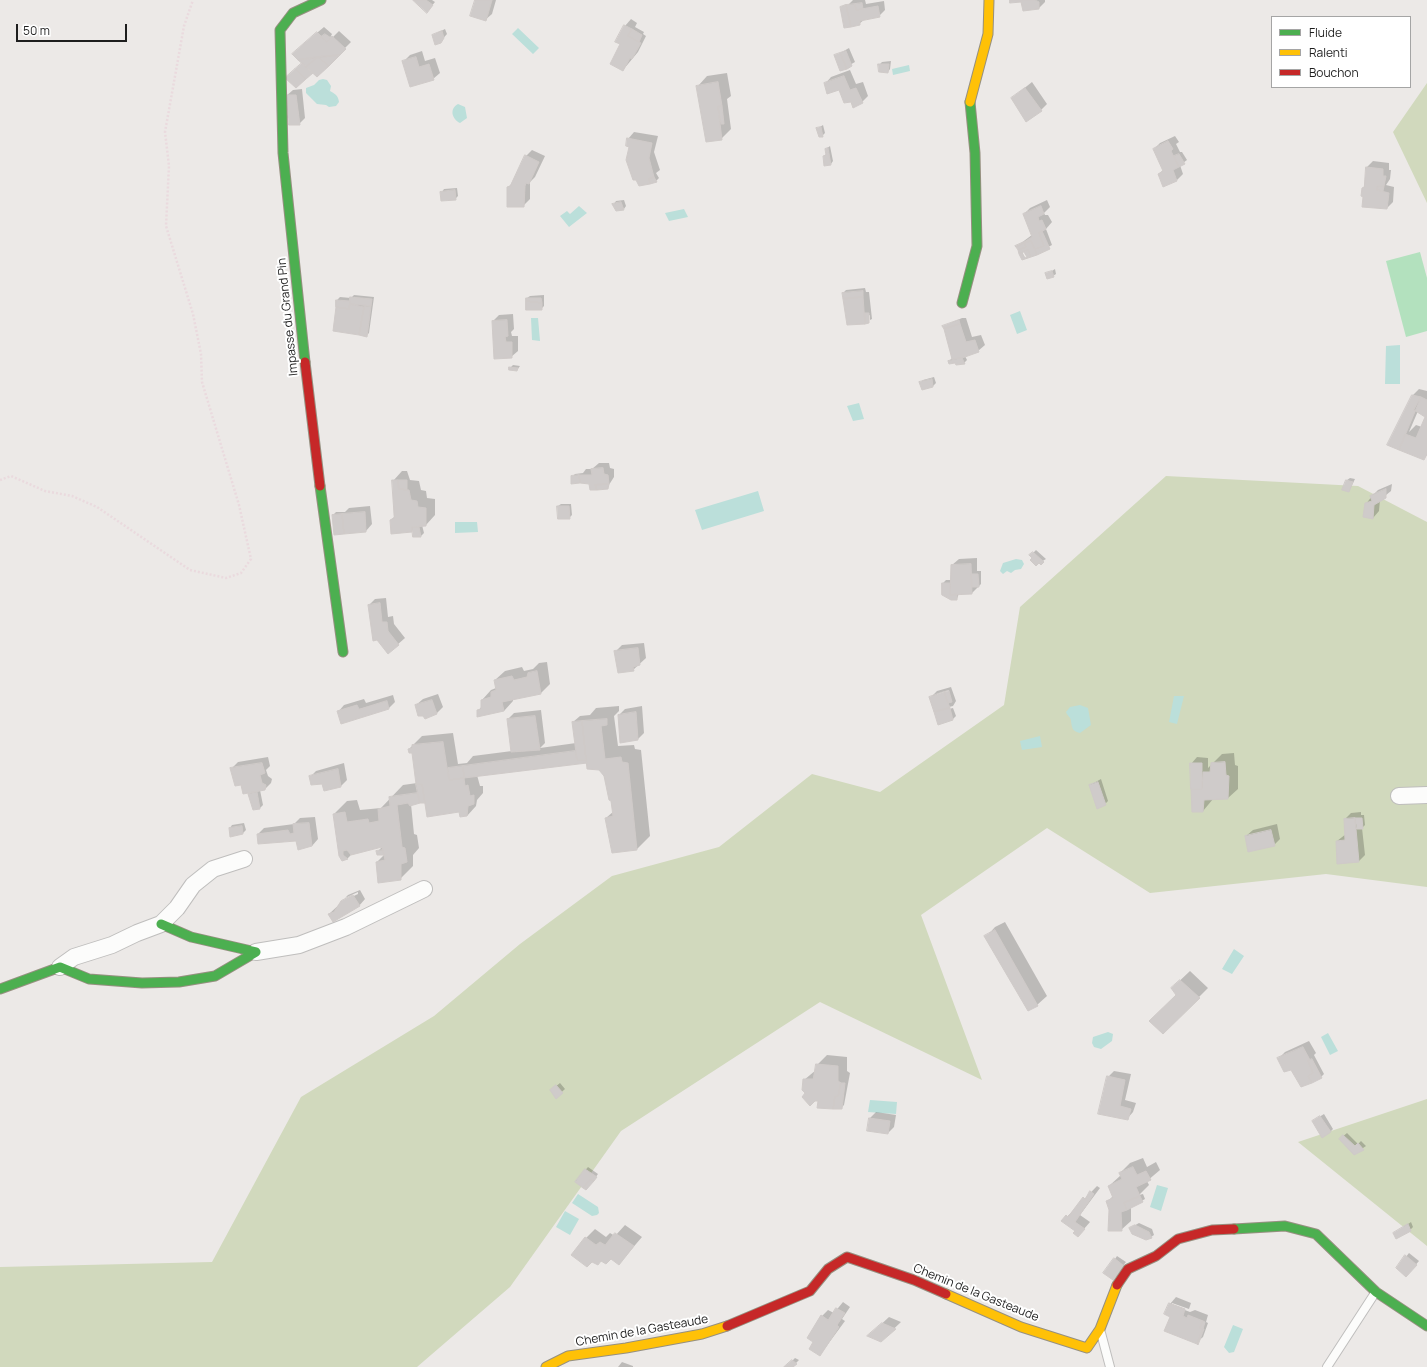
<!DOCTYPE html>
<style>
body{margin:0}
#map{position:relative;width:1427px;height:1367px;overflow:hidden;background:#ece9e7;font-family:Manrope,sans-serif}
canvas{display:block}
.legend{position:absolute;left:1271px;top:16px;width:140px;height:72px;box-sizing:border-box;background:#fff;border:1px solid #a5a5a5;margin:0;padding:5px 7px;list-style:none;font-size:12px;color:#1e1e1e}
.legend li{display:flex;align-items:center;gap:8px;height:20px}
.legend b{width:20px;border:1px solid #a5a5a5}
.scale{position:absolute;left:16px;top:24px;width:111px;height:18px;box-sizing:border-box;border:2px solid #1e1e1e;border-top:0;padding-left:5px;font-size:12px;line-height:14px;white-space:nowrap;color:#1e1e1e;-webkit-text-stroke:3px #fff;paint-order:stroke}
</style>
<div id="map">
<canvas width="1427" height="1367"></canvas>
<ul class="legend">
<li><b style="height:5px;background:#4caf50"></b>Fluide</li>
<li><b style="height:5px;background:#ffc107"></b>Ralenti</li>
<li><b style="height:5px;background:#c62828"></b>Bouchon</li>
</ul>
<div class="scale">50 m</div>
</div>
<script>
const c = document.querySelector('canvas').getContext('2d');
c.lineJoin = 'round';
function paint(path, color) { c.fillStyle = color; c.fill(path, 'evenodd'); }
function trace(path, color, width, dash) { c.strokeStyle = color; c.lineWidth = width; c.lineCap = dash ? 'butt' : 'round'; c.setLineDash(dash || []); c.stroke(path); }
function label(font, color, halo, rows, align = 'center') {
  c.font = font + ' Manrope,sans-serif'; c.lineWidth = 4; c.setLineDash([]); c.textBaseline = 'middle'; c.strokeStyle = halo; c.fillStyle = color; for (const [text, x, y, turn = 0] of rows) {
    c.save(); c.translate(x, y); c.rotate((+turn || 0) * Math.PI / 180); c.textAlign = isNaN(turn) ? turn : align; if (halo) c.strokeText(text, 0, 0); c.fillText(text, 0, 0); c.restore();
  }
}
const forest = new Path2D(`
 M1427,83v120l-34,-71z
 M1166,476l192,10 69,36v365l-101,-13 -176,19 -103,-65 -126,87 61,165 -162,-78 -199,129 -111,156 -93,80h-417v-100l212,-5 89,-165 133,-81 86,-72 92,-68 107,-29 93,-73 68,18 124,-87 16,-98z
 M1427,1099v147l-129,-104z`);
const pitch = new Path2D(`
 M1420,252l7,26v53l-21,6 -20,-76z`);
const water = new Path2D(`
 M518,28l21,20 -6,6 -21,-20z
 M909,65l1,6 -17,4 -1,-6z
 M323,79l4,1 4,6 -1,5c5,3 8,4 9,11l-3,4 -7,1 -3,-2 -9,-1 -11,-11v-5l8,-3 5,-5z
 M458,104l7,3 2,11 -7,5c-8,-4 -11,-14 -2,-19z
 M579,206l8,7 -18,14 -9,-11 7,-5 3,3z
 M684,209l4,8 -19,4 -4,-8z
 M1020,311l7,19 -10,4 -7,-19z
 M531,318h7l2,23 -8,-1z
 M1400,345v39h-15l1,-38z
 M859,403l5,16 -11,2 -6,-15z
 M758,491l6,20 -62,19 -7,-20z
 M455,522h22l1,10 -23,1z
 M1016,559l6,1 2,4 -3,5 -6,1 -4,3 -4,-2 -4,3 -3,-3 3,-8z
 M1174,696h10l-7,28 -8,-2z
 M1080,705l8,3 3,17 -11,8c-8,-2 -8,-5 -9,-12 0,-4 -4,-5 -5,-9l4,-5z
 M1040,736l2,11 -20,3 -2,-9z
 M1234,949l10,7 -12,18 -10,-5z
 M1108,1032l5,2 -1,7 -11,8 -7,-2 -2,-4 1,-6z
 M1328,1033l10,18 -8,4 -9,-18z
 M870,1100l27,2 -1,12 -28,-2z
 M1157,1185l11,3 -7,23 -11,-4z
 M578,1194l20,13 1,6 -2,2 -5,1 -20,-13z
 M565,1211l14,8 -9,16 -14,-8z
 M1233,1325l10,4 -9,23 -5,1 -5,-6z`);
const shadow = new Path2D(`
 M414,0h18l3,2 -5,6z
 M476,0h20l-4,14 -7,6z
 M853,0h12l1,4 18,-3 1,9 -6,6 -14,3 -6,5 -18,-17 5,-3 -2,2h3z
 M1011,0h34v2l-6,6 -17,-7z
 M631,19l6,4 -2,4 9,5 -1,2 3,2 -8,16 -15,18 -1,-26 3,-18z
 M324,27l8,7 -2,4 1,1 8,-8 12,11 -34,34 -14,-14 -3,-15z
 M445,29l2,5 -7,8 -7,-7z
 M849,48l6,14 -14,8 -6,-14z
 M422,51l3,10 10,-3 5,15 -7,6 -30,-17 7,-7z
 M891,61l-1,8 -2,3 -9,-7 3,-3z
 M850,70l6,14 7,-2 5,14 -6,6 -11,-2 -12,-12 -14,-4 6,-7z
 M727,73l4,23 -4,3 4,30 -10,10 -23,-53 9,-10z
 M1032,82l15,22 -6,6 -29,-12z
 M302,89l3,29 -6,6 -13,-28 7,-6z
 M823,125l2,8 -3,3 -5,-7z
 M634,132l24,4 -4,16 6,18 -4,3 3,5 -3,3 -19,-3 -9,-39z
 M1175,136l4,6 -3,2 4,8h2l5,8 -7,5 3,9 -6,6 -18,-6 4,-4 -9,-21 6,-6z
 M830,146l3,15 -2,3 -7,-8 3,-3 -1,-4z
 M532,150l13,6 -10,21 -5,5v17l-7,7 -15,-19 5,-4 13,-27z
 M1373,161l16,2v7h2l-1,9 -4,6 8,2 -1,15 -6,6 -24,-20 3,-3 1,-18z
 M457,188l1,8 -3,3 -13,-7 2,-3z
 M624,200l2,6 -2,3 -7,1 -3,-6 2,-3z
 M1047,200l3,7 -6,6 1,2h3l4,7 -6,7 6,16 -24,12 -3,-7 -3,2 3,6 -2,1 -6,-13 15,-11 -8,-21 6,-6z
 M1055,269l1,5 -3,2 -6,-2z
 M865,288l1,4h3l3,27 -2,1v-5l-2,1 1,6 -21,2 -5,-31 3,-3z
 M354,295l20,2 -5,36 -3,3 -29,-36 3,-3 11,1z
 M544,295v11l-3,3 -14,-11 3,-2z
 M513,314l1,15 -3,3 1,4h6v15l-7,6 -18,-36 6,-6z
 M962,318h4l6,19 9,-2 4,10 -7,6 -13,5 2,4 -3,3 -15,-2 3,-3 -8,-32z
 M513,365l7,1 -3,4 -7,-2z
 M934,377l2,6 -3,3 -11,3 -2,-6 3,-3z
 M1419,389l8,2v64l-4,4 -24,-10 14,-54zM1418,411l8,5 -4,11 -6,-2 -7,7z
 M599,463h10l1,5 4,1v8l-7,11 -35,-11 3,-3 8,-1 3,-4h6z
 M402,471h5l3,9 9,1 2,9 5,1 1,7 8,1v16l-9,10h-4l2,8 -3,3 -7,-7 -2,2 -21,-11 4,-4 -2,-35z
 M1350,478l5,1 -6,12 -2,-11z
 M1392,484l-1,7 -11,9 -1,11 -6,7 -9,-2 2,-12 6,-8 6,-6z
 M561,504h10l1,11 -3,3 -11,-12z
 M370,506l2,18 -6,7 -33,-16 3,-3h9l4,-4z
 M1036,550l10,9 -10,6 -5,-10z
 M977,558v13h4v13l-9,9h-13l-2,6h-6l-8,-16 3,-3h5l1,-15 7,-6z
 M386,598l2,19 5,-1 1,8 11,14 -17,15 -19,-48 6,-6z
 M644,643l2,15 -13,12 -17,-19 6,-6z
 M547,662l3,22 -9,9 -28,6v2l-9,10h-26l4,-5v-6l9,-10 5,-2 -1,-8 10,-9 17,-4 2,4 9,-2 6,-6z
 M951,687l5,14 -3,5 -16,4v2l16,-4 3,8 -3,3 -14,5 -8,-27 6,-6zM949,690v2l-12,4v-2z
 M438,694l5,13 -7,7 -20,-9 7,-6z
 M393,695l2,7 -6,6 -51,4 6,-7 20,-6 2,4z
 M619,706v5l-5,5 4,30 16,-1 1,4 6,1 9,86 -13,13 -31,-31 8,-7 -10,-35 -4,-7 -13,-7 -110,13 3,11h3v7l-6,7 -1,6 -9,10 -8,-5 -34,-9 -14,2 3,30 3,1 2,13 -6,7v11l-13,13 -23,-17 8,-8 -8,-2 6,-6 -31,8 -4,4 -6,2 -8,-46 13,-13 10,-1 3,10 21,-2 22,-23 14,-2 -4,-31 -4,-3 13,-13 31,-3 5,31 9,-1 6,-7 39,-5 -4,-32 6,-6 27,-3 4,33 -5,5 36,-5 -3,-21 7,-6 10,-1 6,-7z
 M642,706l2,27 -6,6 -19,-24 6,-6z
 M1234,753l1,12 3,1v23l-10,9 -15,1 -10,12 -12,-47 6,-7 11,1v10l14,-14z
 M268,757l2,9 -4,4 2,6 4,3 -1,4 -7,7h-4l3,15 -3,3 -6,1 -5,-15 2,-2 -9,-8 -10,-16 6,-6z
 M344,763l3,17 -6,6 -19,-3 -12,-6 6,-6z
 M1101,779l7,22 -3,3 -15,-19z
 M1361,812v3h3l1,10 -3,3 3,27 -6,6 -22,-20 9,-7 -1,-15 6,-6z
 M315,817l3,22 -6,7 -15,-6 -39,-6 6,-6 30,-4 6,-6z
 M244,823l2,7 -3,3 -12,3 -1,-8 2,-3z
 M1277,824l3,15 -6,6 -28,-9 7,-6z
 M360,890l5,9 -6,7 -30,8 14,-13 15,-7v-2l-13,6 3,-3z
 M1005,922l42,74 -10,9 -51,-68 9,-10z
 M1190,971l18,17 -45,45 14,-38 -5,-7z
 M1309,1041l7,12 -2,2 1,2 9,17 -3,3 -29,-9 -13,-10 6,-6z
 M827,1055l20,2v14l3,2 -6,32 -3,3 -22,-8 -13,-7 -2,-13 12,-10 1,-5z
 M1114,1071l17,3 -6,26 11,3 -3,9 -6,7 -28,-6 9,-36z
 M560,1083l5,6 -9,8 -2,-9z
 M876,1112l20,3 -2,12 -6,6 -18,-15z
 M1324,1114l9,15 -3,3 -14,-13z
 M1347,1133l11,11 3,-3 5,5 -12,8 -14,-15z
 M1143,1158l4,9 9,-5 4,8 -13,11 2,4 -10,10 4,-1 2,5 -14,8v14l-10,9 -14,-28 6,-6 -4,-10 12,-11 -1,-2 10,-10z
 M588,1167l10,7 -9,12 -13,-5z
 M1097,1186l3,2 -20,27 10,7 -12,14 -2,-5 -13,-10z
 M1411,1222l2,5 -3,3 -15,3z
 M1139,1223l13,6 2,6 -3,2 -21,-9z
 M625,1225l17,12 -23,27 -8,-6 -11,2 -14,-22 9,-9 11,8 4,-4 5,3z
 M1409,1253l10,8 -13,15 -9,-8z
 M1117,1256l9,6 -11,14v-17z
 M1176,1297l15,6 -2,6 -17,-6v2l18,7 5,-2 13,5 -2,7 2,1 -5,14 -7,6 -25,-27 -1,-12z
 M843,1302l7,5 -8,12 3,2 -25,34 -5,-13 7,-26 6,-6 6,3z
 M889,1317l12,5 -20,19 -6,-11z
 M795,1358l4,2 -7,7h-6z
 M622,1362l11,4v1h-15z`);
const building = new Path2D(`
 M413,0h13l7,5 -6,8z
 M475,0h17l-6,21 -16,-5z
 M1010,0h25l4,2v7l-16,2 -2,-9 -11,1z
 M862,3l1,6 -7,1 -1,-6z
 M855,4l1,6 22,-4 2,11 -20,4v4l-9,2 -5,-22z
 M846,5l5,22 -7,1 -4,-21z
 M624,25l8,4 -4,7 13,7 -9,16 -2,-1 -7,13 -13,-7 10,-20 -5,-2z
 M632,29l10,6 -3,7 -11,-6z
 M442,31l2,7 -3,5 -6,2 -3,-10z
 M317,32l10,10 5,-6 14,13 -6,6 -42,5 -6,-6z
 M325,34l6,4 -4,4 -6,-5z
 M846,51l6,15 -5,3 -7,-16z
 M840,53l7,16 -7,2 -6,-16z
 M340,55l-11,11 -11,-9z
 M318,57l-12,10 -8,-7z
 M318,57l11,9 -12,11 -11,-10z
 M416,57l3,10 10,-3 5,16 -24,7 -8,-26z
 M302,63l11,10 -7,6 -11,-10z
 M878,64h11l-1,9 -9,-1z
 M295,69l11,10 -10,9 -11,-10z
 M844,76l6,14 6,-2 7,15 -10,5 -2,-6 -7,1 -5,-13 -12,4 -3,-11z
 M718,82l4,24 -4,1 4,33 -16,2 -10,-56z
 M1025,88l17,23 -16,11 -15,-24z
 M285,95h11l4,30h-11z
 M722,106l2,18h-3l-3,-17z
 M821,127l2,10h-4l-3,-9z
 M627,138l25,5 -3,15 5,19 -5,2 1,5 -11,2 -3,-6h-3l-7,-20 3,-13 -3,-1z
 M1168,141l5,8 -2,2 8,16 -6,3 4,11 -14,6 -5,-13 5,-3 -10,-22z
 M828,148l3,17 -7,1 -1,-10 3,-1 -1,-6z
 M1179,154l6,10 -6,3 -5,-11z
 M525,155l14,7 -10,22 -3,-1 -1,3 -1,21h-17v-20l3,-1z
 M1366,167l17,2v7h3l-2,10h-6l-1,4 12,3 -2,16 -25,-2 1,-10 -2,-1 1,-8 2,-1z
 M654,177l3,5 -7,2 -1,-5z
 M1378,186h6l-1,5 -6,-1z
 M455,190l1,10 -15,1 -1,-9z
 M621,202l3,8 -8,1 -4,-7z
 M1041,206l3,8 -6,3 1,4 3,-1 4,9 -7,4 5,13 -9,3 -4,-8 -7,2v-1l8,-5 -9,-23z
 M1042,231l8,18 -13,6 -2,-6 9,-3 -5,-13z
 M1031,241l6,14 -6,2 -3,-7 -9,4 -1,-4 8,-3 -2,-4z
 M1024,242v1l-8,4 -1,-1z
 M1024,243l2,4 -8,3 -2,-3z
 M1028,250l3,7 -9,3 -3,-6 3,-1 3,5 2,-1 -3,-5z
 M1052,271l2,6 -7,2 -2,-6z
 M863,291v6l-20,2 -1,-6z
 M350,297l22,2 -1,7 -21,-2z
 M863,297l2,27 -18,1 -4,-26z
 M526,298h15l1,5 -16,-2z
 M336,300l14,1 -1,8 -13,-2z
 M526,301l16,2v7h-16z
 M350,304l14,3 -5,28 -26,-4 3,-24 13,2z
 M371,306l-4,31 -8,-2 5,-28z
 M865,313h4v10l-4,1z
 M507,320l1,16 -3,1 1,5h6v16l-18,1 -2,-38z
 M959,320l1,4 -16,5 -2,-3z
 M960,324l6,18 9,-2 4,12 -17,6 -10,1 -8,-30z
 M962,358l3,6 -9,1 -1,-2 -6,1 -1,-3z
 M509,367l9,1 -1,3 -8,-1z
 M932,379l1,8 -11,3 -3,-8z
 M1412,395l9,2 -22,53 -12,-5z
 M1421,397l6,3v54l-3,6 -25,-10 6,-16 11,4 9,-21 -11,-7z
 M603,468l1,6 4,1 1,9 -14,1 2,5h-7l-1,-6 -9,-1 -1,-8h13l-1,-6z
 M579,475l1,8 -9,1v-8z
 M392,480h6l1,9 10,1 2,10 6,1 1,6 8,1v18l-14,1v5l-21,2 -1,-14 4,-2z
 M398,480h9v10l-8,-1z
 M1346,480l7,2 -4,10 -7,-2z
 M609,484l-1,5 -11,1 -2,-5z
 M1386,489v9l-12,7 -1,14 -10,-2 2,-14 7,-2 -2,-5z
 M557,506h12l1,13h-12z
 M365,512l1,20 -22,2 -2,-20z
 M342,514l2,20 -10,1 -2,-20z
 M412,527h7l2,10h-8z
 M1033,552l11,10 -3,3 -2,-2 -3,3 -6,-6 2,-2 -3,-3z
 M971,564l1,30 -22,1 1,-30z
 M971,574h7l1,13h-7z
 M942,583h8v12l7,-1v6h-6l-9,-5z
 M380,603l2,19h5l1,9 11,14 -11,9 -11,-14 -4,1 -5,-36z
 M638,648l2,17 -7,2 1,4 -16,2 -4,-22z
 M537,671l4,23 -39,8 2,9 -27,6v-7l4,-1v-9l10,-3v-5l5,-2 -2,-10 18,-4 2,4 13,-3 1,-4z
 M949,691l3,11 -4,1 -4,-11z
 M944,692l6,16 -16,4 -5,-15z
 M432,700l5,14 -12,5 -2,-3h-5l-3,-11z
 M387,701l2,8 -48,15 -4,-13 20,-6 2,4z
 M950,708l3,12 -15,5 -4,-13z
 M636,712l2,28 -18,3 -2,-28z
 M535,716l5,34 -29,2 -4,-33z
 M607,719v6l-6,1 4,33 16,-2 1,5 6,1 9,87 -25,3 -7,-35 8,-2 -2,-15 -2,-1 -5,-24 -5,-6 -12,-1 -5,-48z
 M582,721l4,39h-9l-5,-38z
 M443,742l6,38 15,-2 1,8 3,-1 2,11 4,-1v9l-6,2 -1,10 -7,1 -1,-5 -32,5 -5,-33h-6l-4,-31h-3l-1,-4 4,-1v-3z
 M575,751l2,9h9l1,3 -123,15 -1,-12z
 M1225,762l1,13 3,1 -1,23 -24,1 -1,12h-11l-1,-23h11l1,-17h7l1,-9z
 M262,763l3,10 -5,2 2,8 4,2 -1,5 -22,4 -2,-9 -6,1 -5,-18z
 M1190,763h12v26h-11z
 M463,766l1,12 -15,2 -1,-12z
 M338,769l3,18 -17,4 -2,-7 -11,1 -2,-9z
 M1098,782l8,23 -9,4 -8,-24z
 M416,784h6l3,19h-5z
 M257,792l3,17 -7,1 -5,-16z
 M418,793l2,10 -10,3 -2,-3 -11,2 5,42 3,1 2,14 -6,2v16l-23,3 -2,-21 9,-2 -3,-13 -31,8 -4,-5 -4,1v4l5,4 -6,2 -3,-5 -6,-42 12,-2 2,10 21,-3 1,4 10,-2 -1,-12 12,-3 -1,-9z
 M1355,818l4,44 -22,2 -1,-23 9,-1 -1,-21z
 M1355,818h7l1,11h-6z
 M309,823l3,23 -14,4 -2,-9 -38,3 -1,-10 31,-4 2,4 4,-1 -1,-9z
 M242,826l1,8 -13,3 -1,-9z
 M1271,830l4,16 -27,6 -3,-16z
 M383,850l1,5h-7l-1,-4z
 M353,895l7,11 -27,16 -5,-8 6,-2 7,-11z
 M995,930l43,76 -10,5 -44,-75z
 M1180,980l20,18 -37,36 -14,-13 27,-26 -5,-7z
 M1303,1047l7,13 -2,1 5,12 -5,3 4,7 -11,4 -10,-17 -7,2 -7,-14z
 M1312,1059l10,19 -10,5 -4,-7 5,-3 -5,-12z
 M816,1064l22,2v15l3,2 -3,13h-3l-2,13 -16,-1 1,-7h-3l-5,5 -8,-9 3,-4 -3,-3 1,-11h10z
 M1107,1076l18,4 -5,26 11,3 -3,11 -30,-6z
 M841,1083h4l-3,26h-9l2,-13h3z
 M556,1085l7,8 -7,6 -6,-9z
 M1320,1116l11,16 -9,6 -10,-17z
 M869,1118l21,3 -2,13 -21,-3z
 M1343,1135l12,11 3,-3 6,7 -10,5 -15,-16z
 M1133,1167l4,8 9,-4 5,9 -15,7 4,9 -16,7 3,7 -6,2 1,19h-14l1,-21 -3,-9 7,-3 -5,-12 14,-7 -3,-6z
 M585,1169l12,8 -3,4 -4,-1 -7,8 -8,-6z
 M590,1180l4,1 -8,9 -3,-2z
 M1090,1191l4,3 -19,28 10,7 -7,8 -5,-4 2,-2 -14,-10 5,-6 2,2 15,-20 2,2z
 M1140,1196l3,6 -16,8 -3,-7z
 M1408,1224l3,7 -15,8 -3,-6z
 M1135,1225l14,7 3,6 -6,2 -14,-6 -3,-6z
 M615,1233l19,13 -15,19 -8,-6 -5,5 -5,-3 -3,4 -6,-3 -5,5 -16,-12 14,-18 11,8 4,-3 5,3z
 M1405,1255l12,10 -11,12 -10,-9z
 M1114,1258l10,8 -11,14 -10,-7z
 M1169,1303l16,6 -2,7 4,2 1,-3 15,6 -3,7 3,1 -6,15 -33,-13 6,-14 -6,-3z
 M836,1308l9,5 -8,12 2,2 -19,29 -11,-7 4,-7 -6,-4 14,-23 7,5z
 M1203,1321l2,1 -2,7 -3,-1z
 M882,1323l14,6 -15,13 -14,-6z
 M1203,1329h1l-6,16 -1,-1z
 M792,1360l5,4 -4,3h-9z`);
const path = new Path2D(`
 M0,480l11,-4 34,15 27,5 25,11 93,63 36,8 15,-5 10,-14 -12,-54 -37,-123 -1,-28 -8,-40 -27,-88 3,-60 -4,-34 19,-106 9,-26`);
const lane = new Path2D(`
 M1101,1333l9,34
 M1327,1367l48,-74`);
const street = new Path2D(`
 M1399,796l28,-1
 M256,952l43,-7 47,-18 78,-38
 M60,967l14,-10 38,-12 25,-12 24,-9 16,-16 16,-23 20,-16 31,-10`);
const fast = new Path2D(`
 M962,303l15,-57 -2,-93 -5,-51
 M305,362l-22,-209 -3,-123 13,-17 28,-13
 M320,486l23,166
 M0,989l60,-22 29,12 53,4 37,-1 36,-6 41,-24 -65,-15 -30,-13
 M1234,1229l51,-3 31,8 60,58 51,34`);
const slow = new Path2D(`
 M970,102l18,-68 1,-34
 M946,1294l75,33 66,21 13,-19 17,-44
 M546,1367l22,-11 58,-8 76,-14 25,-8`);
const jam = new Path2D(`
 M305,362l15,124
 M1117,1285l11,-16 28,-13 22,-17 34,-9 22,-1
 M727,1326l83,-35 18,-22 19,-12 67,23 32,14`);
const streetNames = [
 ["Impasse du Grand Pin",288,317,-96],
 ["Chemin de la Gasteaude",976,1293,22],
 ["Chemin de la Gasteaude",642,1331,-10]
];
paint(forest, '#d1d9bd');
paint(pitch, '#b3e1be');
paint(water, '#bbdfda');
paint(shadow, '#0003');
paint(building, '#cfcbca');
trace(building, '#cfcac8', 1);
trace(lane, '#bfbebd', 10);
trace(street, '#bfbebd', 18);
trace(fast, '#969080', 11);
trace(slow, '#969080', 11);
trace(jam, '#969080', 11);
trace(path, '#eadade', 2.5, [2, 2]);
trace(lane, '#fcfcfb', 8);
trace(street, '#fcfcfb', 16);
trace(fast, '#4caf50', 9);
trace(slow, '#ffc107', 9);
trace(jam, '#c62828', 9);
label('12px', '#1e1e1e', '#fff', streetNames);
</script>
